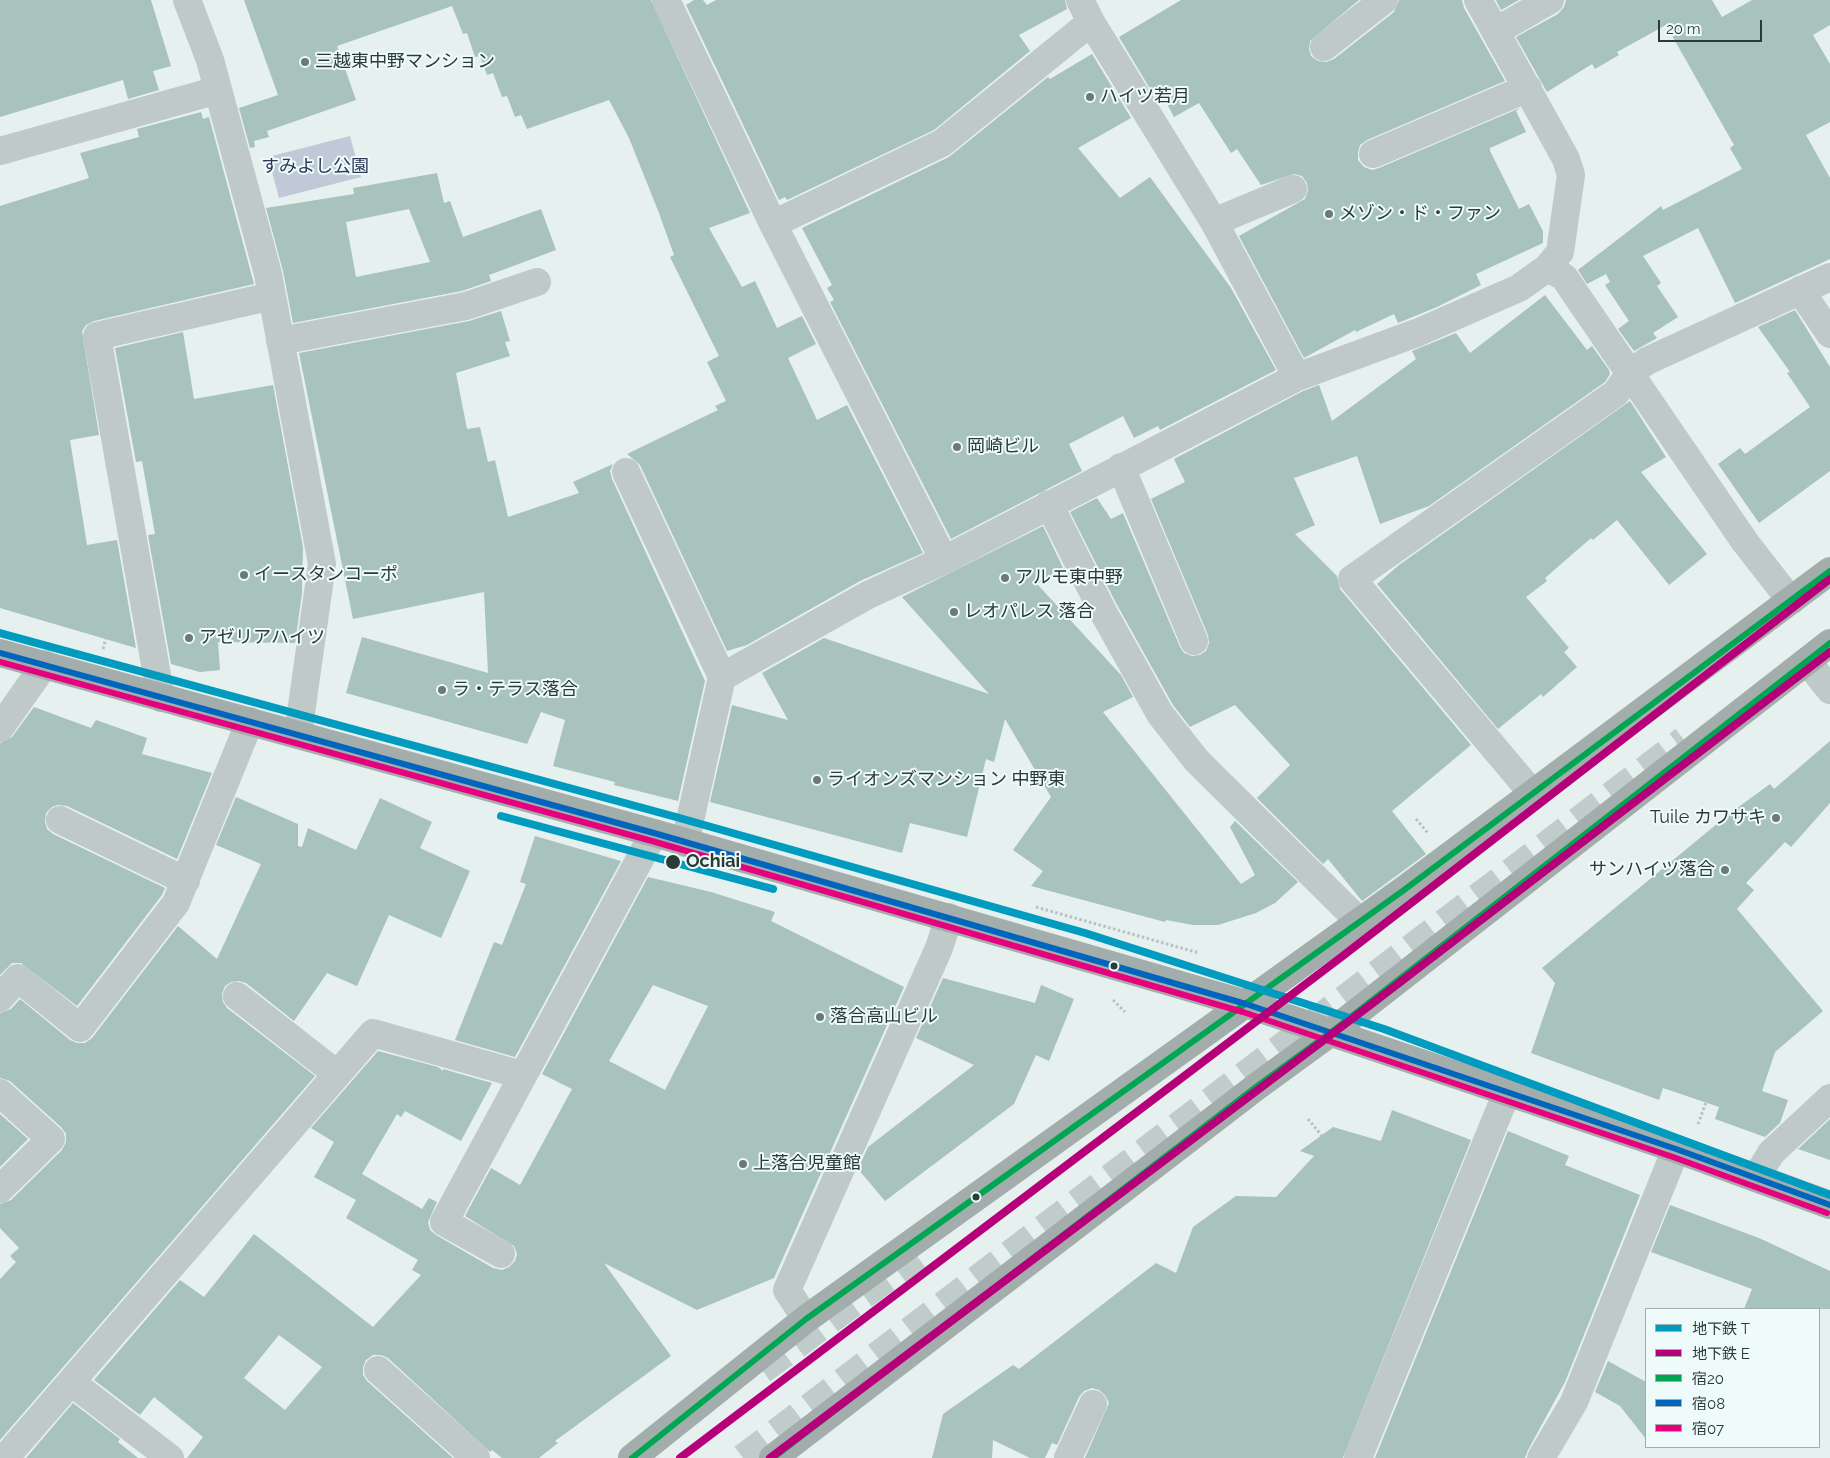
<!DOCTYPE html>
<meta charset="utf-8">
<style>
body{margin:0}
#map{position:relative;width:1830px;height:1458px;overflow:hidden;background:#e5f0ef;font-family:Raleway,"Noto Sans JP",sans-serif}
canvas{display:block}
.legend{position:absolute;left:1645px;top:1308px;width:175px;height:140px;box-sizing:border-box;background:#eefbfa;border:1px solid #a0aeac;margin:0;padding:6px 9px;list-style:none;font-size:15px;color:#2b3b36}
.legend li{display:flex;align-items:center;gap:10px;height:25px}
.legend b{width:25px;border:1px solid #a0aeac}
.scale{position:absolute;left:1658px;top:20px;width:104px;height:22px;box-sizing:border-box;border:2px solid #2b3b36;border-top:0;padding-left:6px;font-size:15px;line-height:18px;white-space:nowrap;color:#2b3b36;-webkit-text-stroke:4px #eefbfa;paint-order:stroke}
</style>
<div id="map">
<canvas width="1830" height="1458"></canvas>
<ul class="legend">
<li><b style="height:6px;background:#009bbf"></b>地下鉄 T</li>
<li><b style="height:6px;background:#b6007a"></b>地下鉄 E</li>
<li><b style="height:6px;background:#00a651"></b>宿20</li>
<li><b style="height:6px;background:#0065bd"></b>宿08</li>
<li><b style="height:6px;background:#e5007d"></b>宿07</li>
</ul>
<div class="scale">20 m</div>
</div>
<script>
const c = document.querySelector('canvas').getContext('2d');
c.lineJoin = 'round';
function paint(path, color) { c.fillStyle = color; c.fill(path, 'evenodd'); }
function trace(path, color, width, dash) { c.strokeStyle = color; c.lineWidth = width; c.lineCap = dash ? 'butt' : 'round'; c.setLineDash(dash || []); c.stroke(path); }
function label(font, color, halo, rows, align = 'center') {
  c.font = font + ' Raleway,"Noto Sans JP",sans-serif'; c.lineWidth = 4; c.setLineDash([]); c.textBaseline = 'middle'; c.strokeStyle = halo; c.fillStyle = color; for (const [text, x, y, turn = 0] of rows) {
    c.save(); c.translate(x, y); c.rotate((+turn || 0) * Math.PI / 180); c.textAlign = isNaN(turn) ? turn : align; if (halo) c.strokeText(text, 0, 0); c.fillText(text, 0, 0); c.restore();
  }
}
const green = new Path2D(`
 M350,136l11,41 -82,21 -11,-41z`);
const building = new Path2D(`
 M0,0h151l20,66 -18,5 6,19 -31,9 -5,-19 -123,37z
 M244,0h407l99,213 -41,15 33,59 13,-6 22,47 25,-12 14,28 -28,14 29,62 30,-15 76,148 -63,28 -113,64 -20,6 -87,-186 -13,-11 91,-44 -3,-4 11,-5 -19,-39 12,-6 -49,-99 4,-2 -15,-42 -30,-75 -20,-38 -82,29 -6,-14 -6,2 -8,-21 -5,1 -9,-24 -6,2 -7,-19 -5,1 -8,-24 -4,1 -11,-28 -115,40 19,54 -89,31 2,6 -15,4 1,6 -5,1 -11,-40 39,-13z
 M694,0h9l4,5 9,-5h349l2,9 -48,26 11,16 -96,79 -147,70 -2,-3 -6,3 -93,-195z
 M1181,0h178l-49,41 -1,8 2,7 7,5 8,1 8,-3 60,-47 5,-12h63l2,8 41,73 -138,59 -7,5 -2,7v8l6,7 8,3 7,-2 141,-60 -4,3 10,21 -36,16v3l29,58 10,-5 14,27v12l-67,31 5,11 -44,22 -39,16 -4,-9 -38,18 -1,-2 -51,28 -65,-122 66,-37 3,-9 -1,-7 -5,-7 -8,-2 -33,11 -24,-36 -6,4 -32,-50 -25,14 -10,-19 -6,4 -39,-65z
 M1496,0h23l-18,10z
 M1566,0h146l10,17 30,-17h78v25l-17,10 17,29v58l-24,13 24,43v81l-95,44 -37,-75 -55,28 18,27 -4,3 21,31 -25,16 4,5 -23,13 -16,-22 11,-8 -24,-36 5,-3 -4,-8 -19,10 -9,-14 83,-64 2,4 79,-41 -12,-21 4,-3 -68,-120 -49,27 2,3 -24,14 -3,-5 -45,28 -31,-55 42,-23 6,-7z
 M1092,54l39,64 -53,30 42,50 30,-21 81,111 45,82 -116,60 -2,-4 -24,12 -11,-22 -54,28 13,27 -131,68 -121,-237 4,-2 -7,-12 5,-3 -30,-57 147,-71 99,-80 2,2z
 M201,112l2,7 6,-2 45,167 -160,37 -8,4 -4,6 17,104 -29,5 17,105 30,-5 19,108 -136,-40v-402l89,-28 -9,-25 59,-16 -2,-8z
 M437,173l7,30 6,-2 13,36 78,-28 15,41 -67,25 2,6 -29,10 -169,32 -10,-52 -17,-63 88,-14 -1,-6zM409,209l21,53 -74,15 -10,-55z
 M1545,295l42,55 5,-4 17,24 1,4 -5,8 -176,124 -49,18 -23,-68 -63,22 21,47 -20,9 42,42 3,13 131,156 -79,66 34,43 -64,47 -34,-42 -5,5 -66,-66 33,-33 -55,-60 -45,22 -17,-22 -57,-102 -46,-91 27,-14 14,21 12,-6 57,134 4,6 8,3 8,-1 6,-4 3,-8 -1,-8 -57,-136 34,-17 -11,-23 129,-68 16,-6 13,36 84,-62 -4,-8 44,-18 14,20z
 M1795,310l35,57v104l-71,52 -41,-59 22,-16 5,6 65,-47 -23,-34 3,-1 -32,-45z
 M501,311l9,30 -5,1 5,14 -54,17 11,56 13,-2 8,35 7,-2 13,57 71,-24 -6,-11 40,-18 -3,7 2,8 93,202 -27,120 -64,-16 1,-3 -62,-16 12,-46 -24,-8 -14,32 -181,-51 16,-56 126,36 -4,-81 -131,27 -54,-266 170,-32z
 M183,332l11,67 79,-14 30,162 -1,46 -7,50 -77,-1 2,28 -20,2 -29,-8 -23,-129 7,-1 -13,-73 -6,1 -21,-114z
 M1630,401l36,56 -25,15 66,82 -38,31 -52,-65 -24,20 -2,-2 -46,40 2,3 -21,16 43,51 -5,4 13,15 -34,30 -2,-3 -43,35 -121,-145 22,-19z
 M1043,526l21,44 -27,14 84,91 12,22 -30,15 138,172 14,-9 -25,-48 5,-6 63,61 -23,21 -19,10 -38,12h-25l-27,-5 -1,2 -134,-36 12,-15 -30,-21 38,-53 -46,-78 -11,43 -8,-3 -19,78 -57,-14 -8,30 -192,-51 22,-97 56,15 -26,-47 62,-35 165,56 -87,-97z
 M34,707l57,21 5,-8 51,18 -5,16 70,19 -35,86 -110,-53 -9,-1 -6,2 -6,6 -1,9 2,7 6,5 112,54 -3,7 -85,111 -56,-43h-9l-12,12v-232l12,-6z
 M1830,741v62l-39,44 -6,-5 -39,41 8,7 -17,19 86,102 -48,41 -13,39 26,9 -8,23 -15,14 -50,-18 4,-12 -56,-19 -4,12 -128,-47 24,-70 -13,-15 187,-154 41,-30 4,5z
 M236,797l62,27v22l4,1 6,-19 48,22 24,-52 52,24 -12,26 50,23 -29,67 -52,-23 -32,71 -30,-13 -33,48 -48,-38 -7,-2 -8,1 -6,4 -3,8 1,8 4,6 88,68 -315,364v-161l16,-17 -6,-6 9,-8 -19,-20v-24l11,-4 51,-50 4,-8v-8l-5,-7 -51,-46 -10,-3v-65l11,-4 9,-10 50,41 7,3h8l7,-5 86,-112 39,33 44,-95 -45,-19z
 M535,836l86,25 -106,196 -60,-17 39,-98 8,3 24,-61 -6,-2z
 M648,877l63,15 64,20 -4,9 133,66 -130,291 -77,32 -93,-47 67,93 -116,85 3,2 -19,15h-37l-10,-8 -2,2 -102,-94 -7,-3h-8l-7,5 -3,7v8l4,6 86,77h-266l16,-21 -49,-40 -14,18 -46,-35 86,-100 24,17 50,-63 119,93 48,-52 -9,-5 6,-10 -72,-42 10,-18 -42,-23 20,-35 -23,-14 67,-77 60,16 5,4v-2l49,14 -31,58 -56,-30 -4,6 -4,-3 -35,60 60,35 7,-11 8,4 -9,20 2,8 6,5 57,33 9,2 7,-3 6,-6 2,-7 -3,-8 -49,-30 26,-48 29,17 52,-96 -30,-15zM653,985l55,21 -43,84 -56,-29zM279,1335l43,32 -37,43 -41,-32z
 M943,978l92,25 6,-18 33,14 -25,62 -13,-6 -22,49 -129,97 -27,-32 10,-22 106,-82 -58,-27z
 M1392,1110l79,30 -128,318h-258l24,-55 -4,-8 -6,-5 -7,-2 -8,3 -5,6 -22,48 -5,-2 -7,15h-15l-37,-18 -1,18h-60l11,-44 70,-49 6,4 137,-106 20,10 17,-46 43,-31 40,1 38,-41 -14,-5 33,-24 48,14z
 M0,1114l28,25 -28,28z
 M1830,1119v41l-32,-11z
 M1508,1131l61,25 -4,9 75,30 -75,187 -37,68 -3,8h-150z
 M1670,1205l89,33 71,33v38h-86l8,-20 -101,-37z
 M1608,1361l38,21v57l-26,-33 -25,-14z
 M73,1403l47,36 -2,3 20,16h-112z`);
const highwayTunnel = new Path2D(`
 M762,1370l155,-114
 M743,1458l941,-718`);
const path = new Path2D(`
 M1321,177l24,-11
 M103,649l5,-19
 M1416,819l12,14
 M1036,907l163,46
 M1113,1000l12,12
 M1308,1119l15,18
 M1698,1124l10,-27`);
const minor = new Path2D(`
 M187,0l23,60 58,214 54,290 -24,170
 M666,0l107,224 171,336
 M1080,0l11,22 123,200 83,155
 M1496,31l54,-31
 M1324,47l60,-47
 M0,151l218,-61
 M1373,154l155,-66
 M1214,222l79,-33
 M773,224l169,-81 149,-121
 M1547,268l17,9 181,265 46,59
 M1800,290l30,44
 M280,341l186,-35 71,-24
 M1121,467l73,174
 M626,472l96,205
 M1049,504l53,106 58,104 37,47 163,161
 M1807,661l23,29
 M161,698l-64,-362 175,-40
 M0,728l45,-64
 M1533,794l-181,-215 264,-186 14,-20 17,-12 183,-84
 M60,820l126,61
 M685,843l37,-166 146,-82 76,-35 353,-183 122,-45 100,-44 28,-20 13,-16 11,-77 -5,-16 -88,-159
 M237,996l100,78
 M0,998l18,-20 62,50 96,-125 74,-182
 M0,1093l51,46 -51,50
 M1756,1178l15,-25 59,-55
 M501,1254l-57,-32 210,-389
 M806,1319l-19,-29 152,-342 10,-31
 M378,1370l98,88
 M71,1382l99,76
 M5,1458l368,-425 149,42
 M1068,1458l25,-54
 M1358,1458l149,-366
 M1541,1458l33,-56 102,-253`);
const major = new Path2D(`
 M0,653l654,180 592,171 430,145 154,56
 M632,1458l174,-139 598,-429 426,-319
 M773,1458l483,-371 74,-54 500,-390`);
const bus1 = new Path2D(`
 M632,1458l174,-139 598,-429 426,-319
 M773,1458l483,-371 74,-54 500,-390`);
const bus2 = new Path2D(`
 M0,653l654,180 592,171 430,145 154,56`);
const bus3 = new Path2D(`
 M0,662l652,179 591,171 430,145 154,56`);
const metro1 = new Path2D(`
 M0,633l676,184 409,116 299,96 446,166
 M501,816l272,73`);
const metro2 = new Path2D(`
 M680,1458l664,-503 486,-376
 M770,1458l603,-455 457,-351`);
const markers = [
 [305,62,5,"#6c7a77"],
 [1090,97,5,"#6c7a77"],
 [1329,214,5,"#6c7a77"],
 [957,447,5,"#6c7a77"],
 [244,575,5,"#6c7a77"],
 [1005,578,5,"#6c7a77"],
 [954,612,5,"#6c7a77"],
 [189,638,5,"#6c7a77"],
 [442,690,5,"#6c7a77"],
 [817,780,5,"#6c7a77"],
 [1776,818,5,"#6c7a77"],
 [673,862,8,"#2b3b36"],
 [1725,870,5,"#6c7a77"],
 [1114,966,4.5,"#2b3b36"],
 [820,1017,5,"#6c7a77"],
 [743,1164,5,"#6c7a77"],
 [976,1197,4.5,"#2b3b36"]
];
const poiNames = [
 ["三越東中野マンション",315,62],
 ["ハイツ若月",1100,97],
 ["メゾン・ド・ファン",1339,214],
 ["岡崎ビル",967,447],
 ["イースタンコーポ",254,575],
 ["アルモ東中野",1015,578],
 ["レオパレス 落合",964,612],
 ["アゼリアハイツ",199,638],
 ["ラ・テラス落合",452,690],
 ["ライオンズマンション 中野東",827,780],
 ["Tuile カワサキ",1766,818,"right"],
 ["サンハイツ落合",1715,870,"right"],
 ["落合高山ビル",830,1017],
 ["上落合児童館",753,1164]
];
const parkNames = [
 ["すみよし公園",315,167]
];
const stopNames = [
 ["Ochiai",686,862]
];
paint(green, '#bfc9d7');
paint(building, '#a7c3bb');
trace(highwayTunnel, '#c0ccca', 28, [28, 14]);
trace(path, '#b6c2c0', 3, [2.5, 2.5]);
trace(minor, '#bec9c8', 28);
trace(major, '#a3aeac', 28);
trace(bus1, '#00a651', 6);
trace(bus2, '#0065bd', 6);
trace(bus3, '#e5007d', 6);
trace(metro1, '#009bbf', 8);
trace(metro2, '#b6007a', 8);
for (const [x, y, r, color] of markers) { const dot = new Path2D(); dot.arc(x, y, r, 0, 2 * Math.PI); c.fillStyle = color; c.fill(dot); trace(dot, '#eefbfa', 2); }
label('18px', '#2b3b36', '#eefbfa', poiNames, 'left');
label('18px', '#2e375a', '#eefbfa', parkNames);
label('bold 18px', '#2b3b36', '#eefbfa', stopNames, 'left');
</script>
